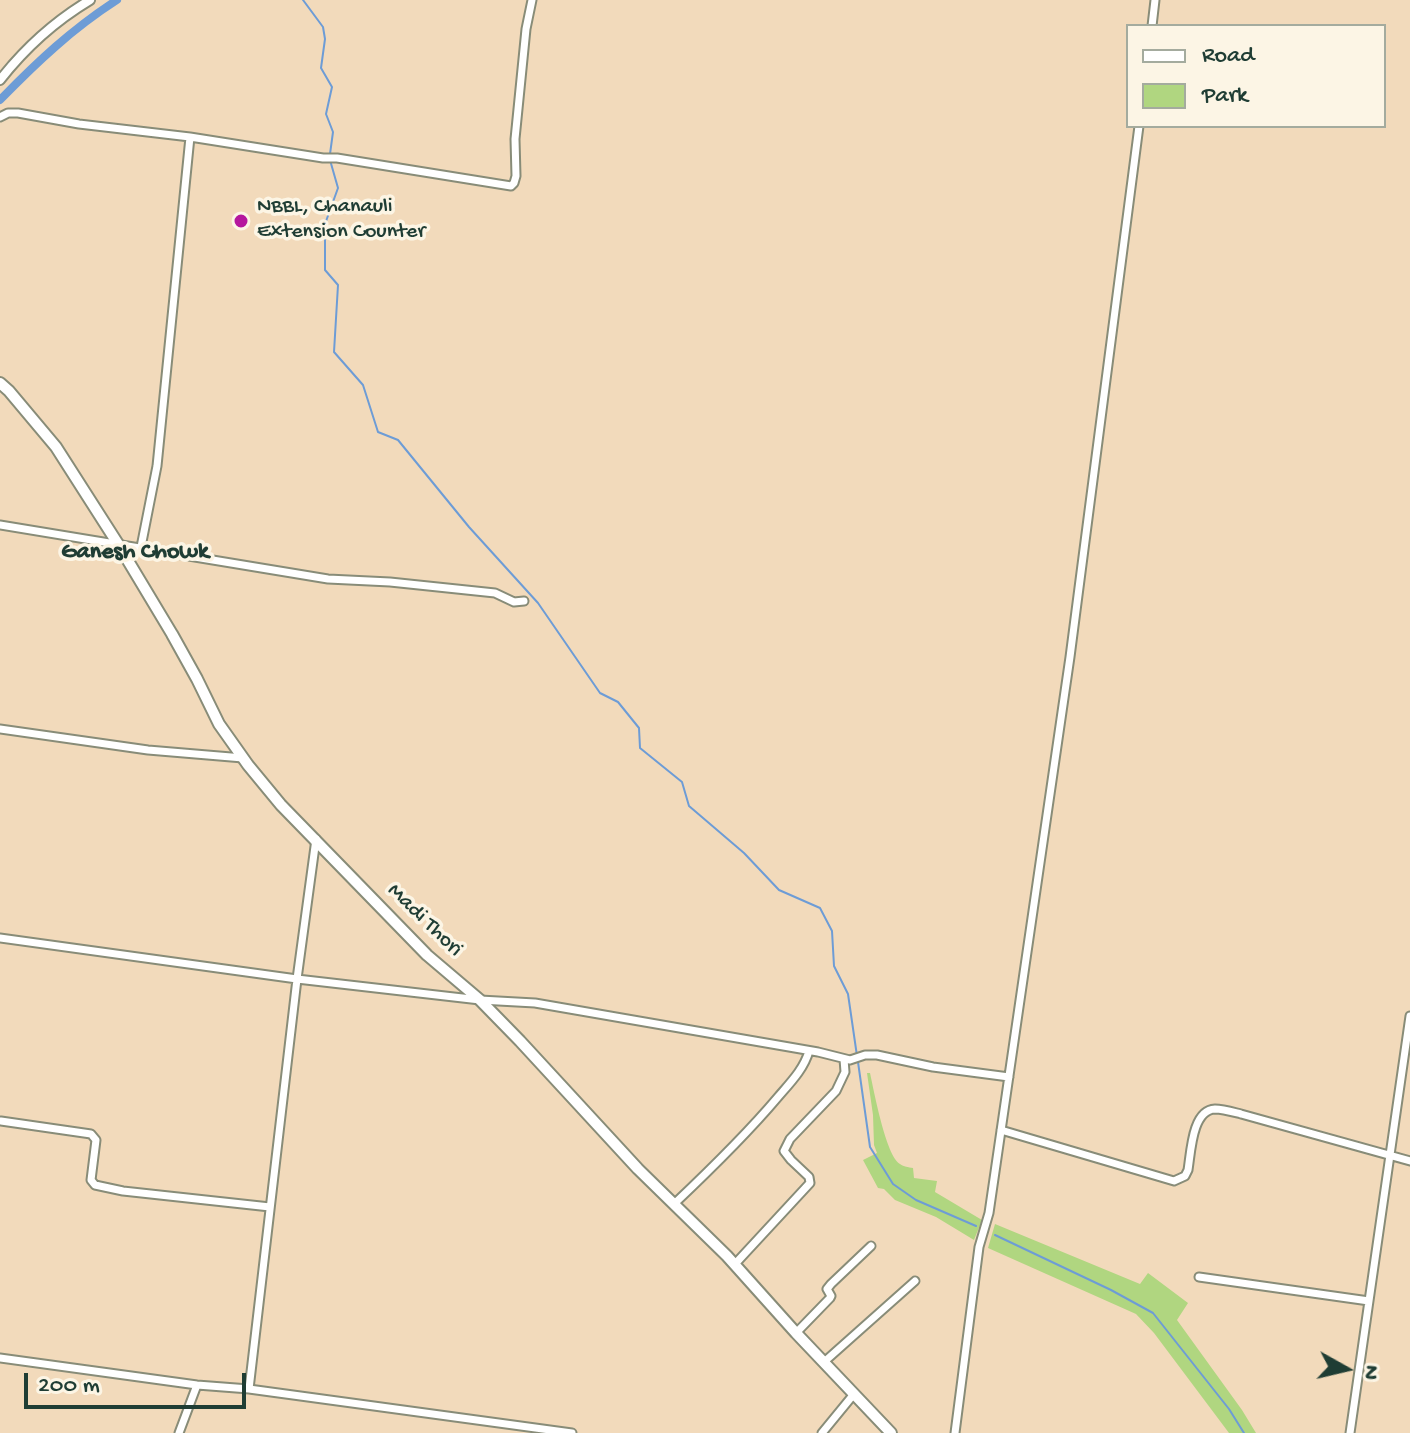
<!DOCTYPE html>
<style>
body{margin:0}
#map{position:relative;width:1410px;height:1433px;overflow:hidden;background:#f2dabb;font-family:"Gochi Hand",sans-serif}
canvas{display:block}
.legend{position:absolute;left:1126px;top:24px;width:260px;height:104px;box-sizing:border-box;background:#fcf5e5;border:2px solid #a4ab9e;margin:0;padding:10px 14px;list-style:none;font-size:24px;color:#1f3d34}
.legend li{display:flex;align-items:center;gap:16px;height:40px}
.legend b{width:40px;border:2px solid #a4ab9e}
.north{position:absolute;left:1306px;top:1329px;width:80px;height:80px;-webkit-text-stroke:6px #fcf5e5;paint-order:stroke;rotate:98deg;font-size:22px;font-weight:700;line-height:32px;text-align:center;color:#1f3d34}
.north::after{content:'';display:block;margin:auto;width:28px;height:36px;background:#1f3d34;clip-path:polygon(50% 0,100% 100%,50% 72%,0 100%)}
.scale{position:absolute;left:24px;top:1373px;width:222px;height:36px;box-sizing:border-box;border:4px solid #1f3d34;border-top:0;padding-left:10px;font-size:24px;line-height:28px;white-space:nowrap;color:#1f3d34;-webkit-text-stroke:6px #fcf5e5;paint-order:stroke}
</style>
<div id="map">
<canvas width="1410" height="1433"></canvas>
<ul class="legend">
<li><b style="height:10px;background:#fff"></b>Road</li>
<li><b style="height:22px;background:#b0d680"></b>Park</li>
</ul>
<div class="north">N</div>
<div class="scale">200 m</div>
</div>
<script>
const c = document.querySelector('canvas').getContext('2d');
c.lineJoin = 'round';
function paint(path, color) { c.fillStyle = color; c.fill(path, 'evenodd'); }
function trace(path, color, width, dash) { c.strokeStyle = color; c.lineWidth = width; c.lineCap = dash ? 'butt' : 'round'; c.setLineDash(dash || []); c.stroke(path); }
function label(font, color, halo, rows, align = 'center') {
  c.font = font + ' "Gochi Hand",sans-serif'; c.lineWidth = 7; c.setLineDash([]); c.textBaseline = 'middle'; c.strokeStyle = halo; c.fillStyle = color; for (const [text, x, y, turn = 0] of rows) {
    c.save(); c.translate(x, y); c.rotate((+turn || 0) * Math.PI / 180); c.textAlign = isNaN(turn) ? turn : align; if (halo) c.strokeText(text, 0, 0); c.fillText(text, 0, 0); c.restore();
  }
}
const green = new Path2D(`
 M867,1073h3c4,18 16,83 30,91 4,3 8,3 13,4l1,10 23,3 -2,11 47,28 -8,20 -38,-23 -41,-17 -11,-11 -6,-1 -15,-28 14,-7 -3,-8 -1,-30z
 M995,1224l145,60 8,-11 40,30 -11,17 65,90 14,23h-27l-75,-100 -18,-19 -148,-66z`);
const stream = new Path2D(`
 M303,0l20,27 2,12 -4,29 11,19 -6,27 7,18 -3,22
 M330,160l8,28 -13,36v46l13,15 -4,67 29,33 15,47 20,8 71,87 69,76 62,90 18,9 21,26 1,20 42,34 7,24 55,47 35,37 41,18 12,23 2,35 14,28 9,62
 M858,1062l12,85 23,37 23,16 60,26
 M995,1235l116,55 42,23 76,96 15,24`);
const canal = new Path2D(`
 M0,100c37,-38 72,-71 117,-100`);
const minor = new Path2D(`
 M1152,26l3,-26
 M0,117l8,-4h10l61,11 111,13 133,21h14l174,28 3,-3 2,-7 -1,-37 11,-110 6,-29
 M0,525l328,54 62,3 105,11 19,9 10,-1
 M141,547l16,-81 33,-329
 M0,729l148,21 95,8
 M0,938l297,41 183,21 55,3 283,49 32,8 15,-5h12l56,12 76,10
 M1,1121l90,13 5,6 -5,40 4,5 28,6 147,16
 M1001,1130l173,51 11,-5 3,-6c3,-18 4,-60 27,-61 8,0 18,3 26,5l169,47
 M674,1204c37,-35 72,-69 104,-107 12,-14 26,-28 31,-46
 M735,1264l75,-81 -1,-6 -18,-17 -7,-9 6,-12 46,-48 9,-19 -1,-13
 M1199,1277l170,24
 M796,1333l34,-35 1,-2 -4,-7 4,-5 40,-38
 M0,1358l197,27 52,4 323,44
 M824,1362l91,-81
 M249,1389l48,-410 19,-140
 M179,1433l18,-48
 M822,1433l32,-39
 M955,1433l24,-186 10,-34 81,-556 69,-531
 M1350,1433l60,-417`);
const tertiary = new Path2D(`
 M0,80c25,-32 55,-59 90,-80`);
const secondary = new Path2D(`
 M0,383l9,8 47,56 62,97 54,90 25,45 22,45 29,41 33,40 146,150 53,45 40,41 118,128 89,87 69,77 95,100`);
const markers = [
 [241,221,8,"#b5179e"]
];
const poiNames = [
 ["NBBL, Chanauli",257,208],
 ["Extension Counter",257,233]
];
const streetNames = [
 ["Madi Thori",424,921,44]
];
const neighbourhoodNames = [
 ["Ganesh Chowk",135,553]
];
paint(green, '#b0d680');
trace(stream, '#6d9cd6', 2);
trace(canal, '#6d9cd6', 8);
trace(minor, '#888c78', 11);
trace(tertiary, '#888c78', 12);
trace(secondary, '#888c78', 14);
trace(minor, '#fff', 7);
trace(tertiary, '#fff', 8);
trace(secondary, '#fff', 10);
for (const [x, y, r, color] of markers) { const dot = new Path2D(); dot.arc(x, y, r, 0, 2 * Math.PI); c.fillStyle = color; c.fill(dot); trace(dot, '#fcf5e5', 3); }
label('22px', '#1f3d34', '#fcf5e5', poiNames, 'left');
label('22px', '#1f3d34', '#fcf5e5', streetNames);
label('bold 24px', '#1f3d34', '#fcf5e5', neighbourhoodNames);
</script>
